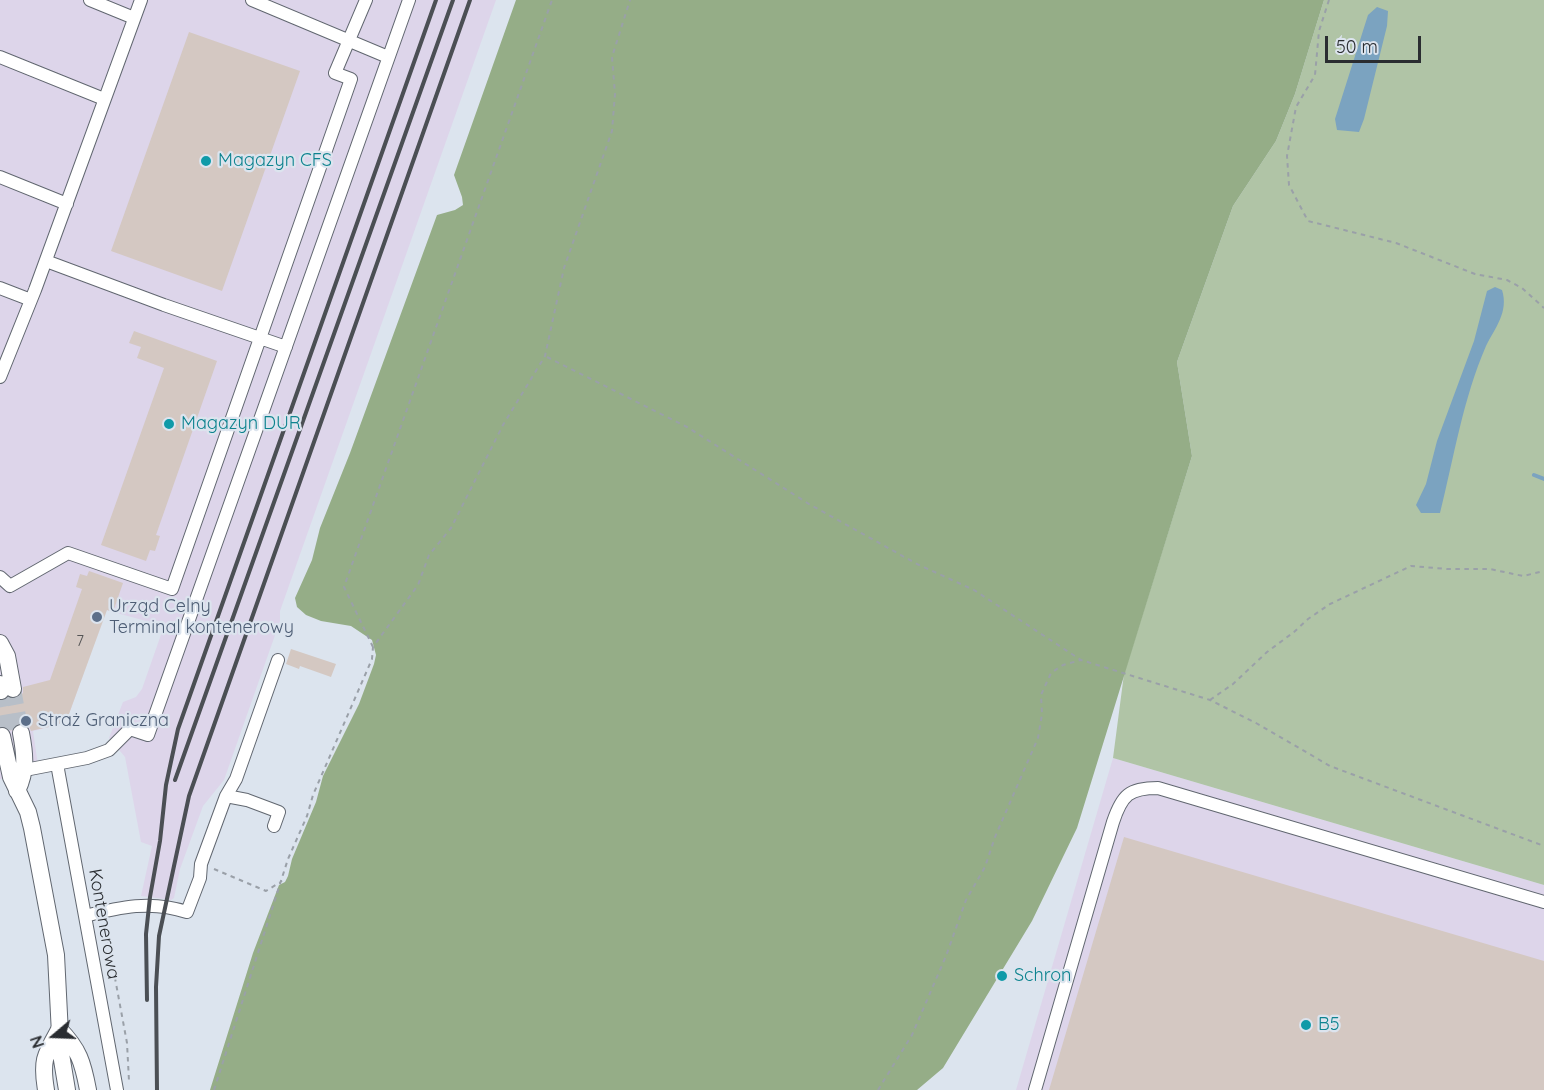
<!DOCTYPE html>
<meta charset="utf-8">
<style>
body{margin:0}
#map{position:relative;width:1544px;height:1090px;overflow:hidden;background:#dce4ee;font-family:Quicksand,sans-serif}
canvas{display:block}
.north{position:absolute;left:24px;top:1006px;width:60px;height:60px;-webkit-text-stroke:4px #dce4ee;paint-order:stroke;rotate:251deg;font-size:16px;font-weight:700;line-height:24px;text-align:center;color:#2a2d31}
.north::after{content:'';display:block;margin:auto;width:21px;height:27px;background:#2a2d31;clip-path:polygon(50% 0,100% 100%,50% 72%,0 100%)}
.scale{position:absolute;left:1325px;top:36px;width:96px;height:27px;box-sizing:border-box;border:3px solid #2a2d31;border-top:0;padding-left:8px;font-size:18px;line-height:21px;white-space:nowrap;color:#2a2d31;-webkit-text-stroke:4px #dce4ee;paint-order:stroke}
</style>
<div id="map">
<canvas width="1544" height="1090"></canvas>
<div class="north">N</div>
<div class="scale">50 m</div>
</div>
<script>
const c = document.querySelector('canvas').getContext('2d');
c.lineJoin = 'round';
function paint(path, color) { c.fillStyle = color; c.fill(path, 'evenodd'); }
function trace(path, color, width, dash) { c.strokeStyle = color; c.lineWidth = width; c.lineCap = dash ? 'butt' : 'round'; c.setLineDash(dash || []); c.stroke(path); }
function label(font, color, halo, rows, align = 'center') {
  c.font = font + ' Quicksand,sans-serif'; c.lineWidth = 4.5; c.setLineDash([]); c.textBaseline = 'middle'; c.strokeStyle = halo; c.fillStyle = color; for (const [text, x, y, turn = 0] of rows) {
    c.save(); c.translate(x, y); c.rotate((+turn || 0) * Math.PI / 180); c.textAlign = isNaN(turn) ? turn : align; if (halo) c.strokeText(text, 0, 0); c.fillText(text, 0, 0); c.restore();
  }
}
const industrial = new Path2D(`
 M0,0h496l-216,611v10l-56,159 -21,26 -23,63 -6,29 -3,2 -30,-4 11,-50 -11,-4 -16,-85 -16,-19 14,-36 13,-5 6,-8 22,-63 -58,-16 -37,104 -11,11 -25,6 6,41 -39,7z
 M1113,758l431,127v205h-528z`);
const green = new Path2D(`
 M1324,0h220v885l-431,-127 11,-84 68,-218 -15,-94 56,-156 43,-65 19,-47z`);
const forest = new Path2D(`
 M516,0h808l-29,94 -19,47 -43,65 -56,156 15,94 -115,372 -45,93 -89,147 -26,22h-707l43,-137 26,-68 6,-3 3,-6 4,-17 24,-57 7,-26 36,-72 15,-40 2,-9 -4,-15 -21,-14 -30,-5 -15,-6 -9,-8 -2,-9 17,-38 8,-32 30,-75 87,-238 18,-5 8,-5 -1,-8 -8,-22z`);
const water = new Path2D(`
 M1377,7l11,4 -1,15 -23,93 -5,13 -22,-2 -2,-11 33,-104z
 M1495,287l7,3c7,22 -7,38 -16,56 -23,53 -32,111 -46,167h-19l-5,-8 10,-21 11,-43 37,-100 13,-50z`);
const stream = new Path2D(`
 M1534,475l10,4`);
const building = new Path2D(`
 M189,32l111,39 -78,220 -111,-40z
 M134,331l83,30 -61,174 4,1 -5,15 -5,-1 -4,11 -45,-16 63,-177 -27,-10 4,-11 -12,-4z
 M89,571l34,12 -10,29 -6,-2 -38,104 -11,11 -23,5 -4,1 -2,-5 -5,-3 -9,2 -4,6 -5,-5h-6v-25l8,-3 7,1 8,-6v-6l27,-7 32,-91 -6,-2 4,-13 7,2z
 M291,649l45,15 -5,13 -31,-11 -1,3 -13,-5z
 M1124,837l420,124v129h-495z`);
const majorTunnel = new Path2D(`
 M13,689l8,44
 M1,691l8,44`);
const path = new Path2D(`
 M1329,0l-10,31 -4,44 -19,32 -9,49 2,29 19,36 88,22 79,31 32,6 15,8 22,20
 M547,357l140,70 122,77 108,60 57,26 107,70 129,40 46,23 74,43 214,80
 M373,647l-29,-60 208,-587
 M1210,700l23,-16 34,-32 27,-20 14,-13 22,-15 81,-38 36,3h43l33,7 21,-5
 M214,869l52,22 16,-10
 M105,924l22,119 2,38
 M214,1090l74,-231 19,-43 6,-21 59,-136 1,-12 45,-62 11,-30 22,-27 52,-103 42,-69 19,-88 48,-137 3,-37 -3,-37 18,-57
 M878,1090l34,-55 34,-79 20,-56 19,-33 10,-30 43,-99 4,-24 -1,-19 10,-22 12,-8 18,-5`);
const minor = new Path2D(`
 M90,0l44,18
 M252,0l136,57
 M0,57l104,42
 M0,177l67,27
 M46,261l118,44 122,42
 M0,288l31,12
 M0,377l35,-87 106,-290
 M0,577l10,9 58,-33 104,36 179,-510 -16,-6 31,-73
 M57,764l60,326
 M25,770l62,-12 22,-8 21,-21 18,6 261,-735
 M226,796l21,4 32,12 -5,14
 M85,916c35,-9 66,-16 102,-4l13,-34 1,-14 25,-68 10,-17 42,-119
 M1035,1090l78,-268c9,-27 16,-34 45,-34l386,114`);
const major = new Path2D(`
 M0,643l7,13 6,33
 M0,684l1,7
 M2,736l9,41 17,35 4,16 24,127 5,99 6,36
 M17,791c10,-21 8,-37 4,-58
 M59,1029c20,20 24,34 29,61
 M46,1090c-5,-30 -1,-35 13,-60`);
const rail = new Path2D(`
 M175,780l278,-780
 M147,1000l-1,-66 4,-37 10,-56 6,-56 12,-56 258,-729
 M157,1090l-1,-103 3,-51 30,-140 281,-796`);
const markers = [
 [206,161,6,"#0f9aa8"],
 [169,424,6,"#0f9aa8"],
 [97,617,6,"#5c6f8a"],
 [26,721,6,"#5c6f8a"],
 [1002,976,6,"#0f9aa8"],
 [1306,1025,6,"#0f9aa8"]
];
const numberNames = [
 ["7",80,641]
];
const cultureNames = [
 ["Magazyn CFS",218,161],
 ["Magazyn DUR",181,424],
 ["Schron",1014,976],
 ["B5",1318,1025]
];
const serviceNames = [
 ["Urząd Celny",109,607],
 ["Terminal kontenerowy",109,628],
 ["Straż Graniczna",38,721]
];
const streetNames = [
 ["Kontenerowa",104,924,80]
];
paint(industrial, '#ddd5ea');
paint(green, '#b0c4a6');
paint(forest, '#95ad87');
paint(water, '#7ba3c0');
trace(stream, '#7ba3c0', 4);
paint(building, '#d4c8c2');
trace(majorTunnel, '#b8bfc8', 16, [16, 8]);
trace(minor, '#616770', 14);
trace(major, '#616770', 18);
trace(path, '#9aa0a8', 2, [4.5, 4.5]);
trace(minor, '#fff', 12);
trace(major, '#fff', 16);
trace(rail, '#4b4f54', 4);
for (const [x, y, r, color] of markers) { const dot = new Path2D(); dot.arc(x, y, r, 0, 2 * Math.PI); c.fillStyle = color; c.fill(dot); trace(dot, '#dce4ee', 2); }
label('15px', '#545455', null, numberNames);
label('18px', '#0d838f', '#dce4ee', cultureNames, 'left');
label('18px', '#4e5e75', '#dce4ee', serviceNames, 'left');
label('18px', '#2a2d31', '#dce4ee', streetNames);
</script>
